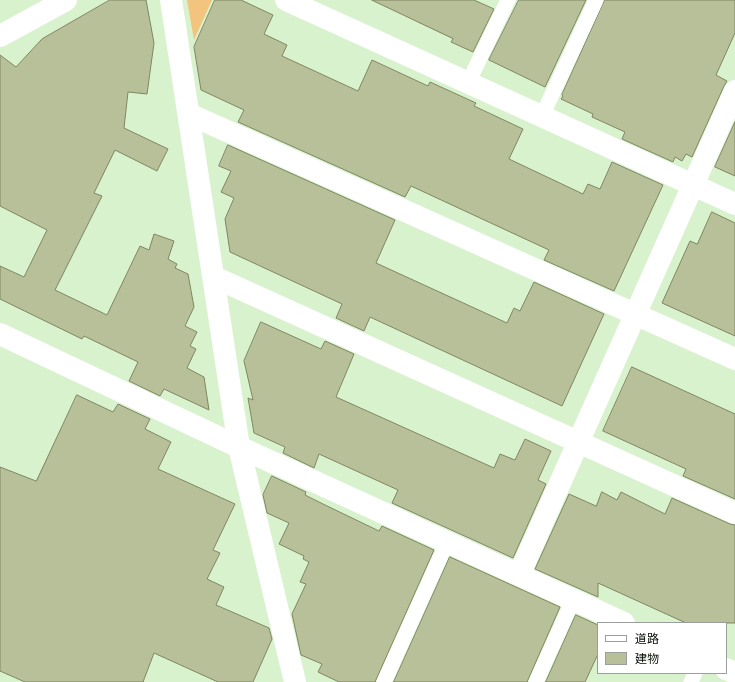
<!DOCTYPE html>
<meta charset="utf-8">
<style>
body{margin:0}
#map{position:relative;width:735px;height:682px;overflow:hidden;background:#d8f2ce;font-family:Literata,"Noto Sans JP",serif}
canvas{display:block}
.legend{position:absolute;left:597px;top:622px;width:130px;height:52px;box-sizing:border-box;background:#fff;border:1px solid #9b9f9b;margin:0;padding:5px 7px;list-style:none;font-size:12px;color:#060e04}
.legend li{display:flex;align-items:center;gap:8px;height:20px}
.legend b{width:20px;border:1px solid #9b9f9b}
</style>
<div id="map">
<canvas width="735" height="682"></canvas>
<ul class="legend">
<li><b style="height:5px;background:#fff"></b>道路</li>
<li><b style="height:11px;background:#b8c099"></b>建物</li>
</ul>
</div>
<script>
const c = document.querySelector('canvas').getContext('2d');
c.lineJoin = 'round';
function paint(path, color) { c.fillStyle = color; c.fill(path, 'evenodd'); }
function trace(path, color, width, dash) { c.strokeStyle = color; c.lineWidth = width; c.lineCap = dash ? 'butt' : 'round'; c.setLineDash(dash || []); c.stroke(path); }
const green = new Path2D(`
 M187,0h25l-18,40z`);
const building = new Path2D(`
 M110,0h36l8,43 -7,51 -19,-2 -4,36 44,21 -11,22 -42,-21 -21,43 8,3 -47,94 52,25 33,-69 9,4 5,-16 20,7 -6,18 9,5 -2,4 13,6 6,33 -9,19 12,6 -7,14 6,3 -9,19 17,9 5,33 -45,-21 -4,7 -31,-15 9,-19 -54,-26 -2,3 -82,-40v-33l24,11 23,-47 -47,-24v-151l16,12 26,-28z
 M215,0h26l32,15 -9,19 23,11 -5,11 76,35 14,-31 56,26 2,-4 46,21 -2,3 49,23 -14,30 74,35 5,-10 12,5 12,-27 51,23 -49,106 -70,-31 5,-10 -138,-64 -6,11 -167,-75 6,-12 -43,-20 -7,-43z
 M372,0h102l20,9 -21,43 -22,-10 2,-3z
 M519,0h67l-41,87 -56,-27z
 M605,0h130v33l-19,42 11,6 -3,5 -32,71 -6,-3 -4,7 -7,-4 -2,5 -51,-23 3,-7 -33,-15 1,-3 -32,-15 2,-3 -1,-1z
 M735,122v54l-20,-9z
 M228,145l167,75 -19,43 131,60 7,-15 6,3 14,-29 70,32 -42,92 -192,-89 -6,14 -28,-13 6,-14 -112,-52 -5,-33 9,-21 -13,-6 10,-21 -12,-5z
 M712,212l23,11v113l-73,-33 28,-62 7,3z
 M261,322l60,27 4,-8 29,13 -18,43 158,71 6,-14 15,6 10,-21 26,12 -13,29 8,4 -33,74 -121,-55 6,-13 -79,-36 -5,14 -31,-15 2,-6 -31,-14 -6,-35 5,2 -9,-39z
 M632,367l103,47v85l-52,-23 3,-7 -83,-38z
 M77,395l36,17 5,-8 32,15 -5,10 26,13 -13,27 77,35 -22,46 7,3 -13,26 17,8 -8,18 53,23 3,11 -19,43h-35l-64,-29 -11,29h-118l-25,-11v-204l36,14z
 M272,476l34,16 -1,3 18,9 56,27 3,-5 52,24 -59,132h-36l-21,-10 4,-8 -21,-9 -9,-41 14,-30 -6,-2 9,-20 -6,-3 1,-3 -25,-12 10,-21 -22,-10 -4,-18z
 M602,492l15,8 4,-8 44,22 7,-16 58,26 5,1v98h-49l-88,-40v14l-63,-28 34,-75 27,12z
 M450,557l110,50 -33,75h-133z
 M576,615l22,10v29l-13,28h-39z`);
const lane = new Path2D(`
 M468,83l40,-83
 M542,116l54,-116
 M384,682l63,-140
 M536,682l37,-82
 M691,682l4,-9`);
const street = new Path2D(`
 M171,0l68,447 56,235
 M286,0l449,204
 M0,36l66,-36
 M189,114l546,245
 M214,277l521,236
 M0,334l239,113 385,176
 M519,575l216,-484
 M726,669l9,4`);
paint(green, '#f2c47d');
paint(building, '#b8c099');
trace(building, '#7f8661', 1);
trace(lane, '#fff', 15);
trace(street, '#fff', 22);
</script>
